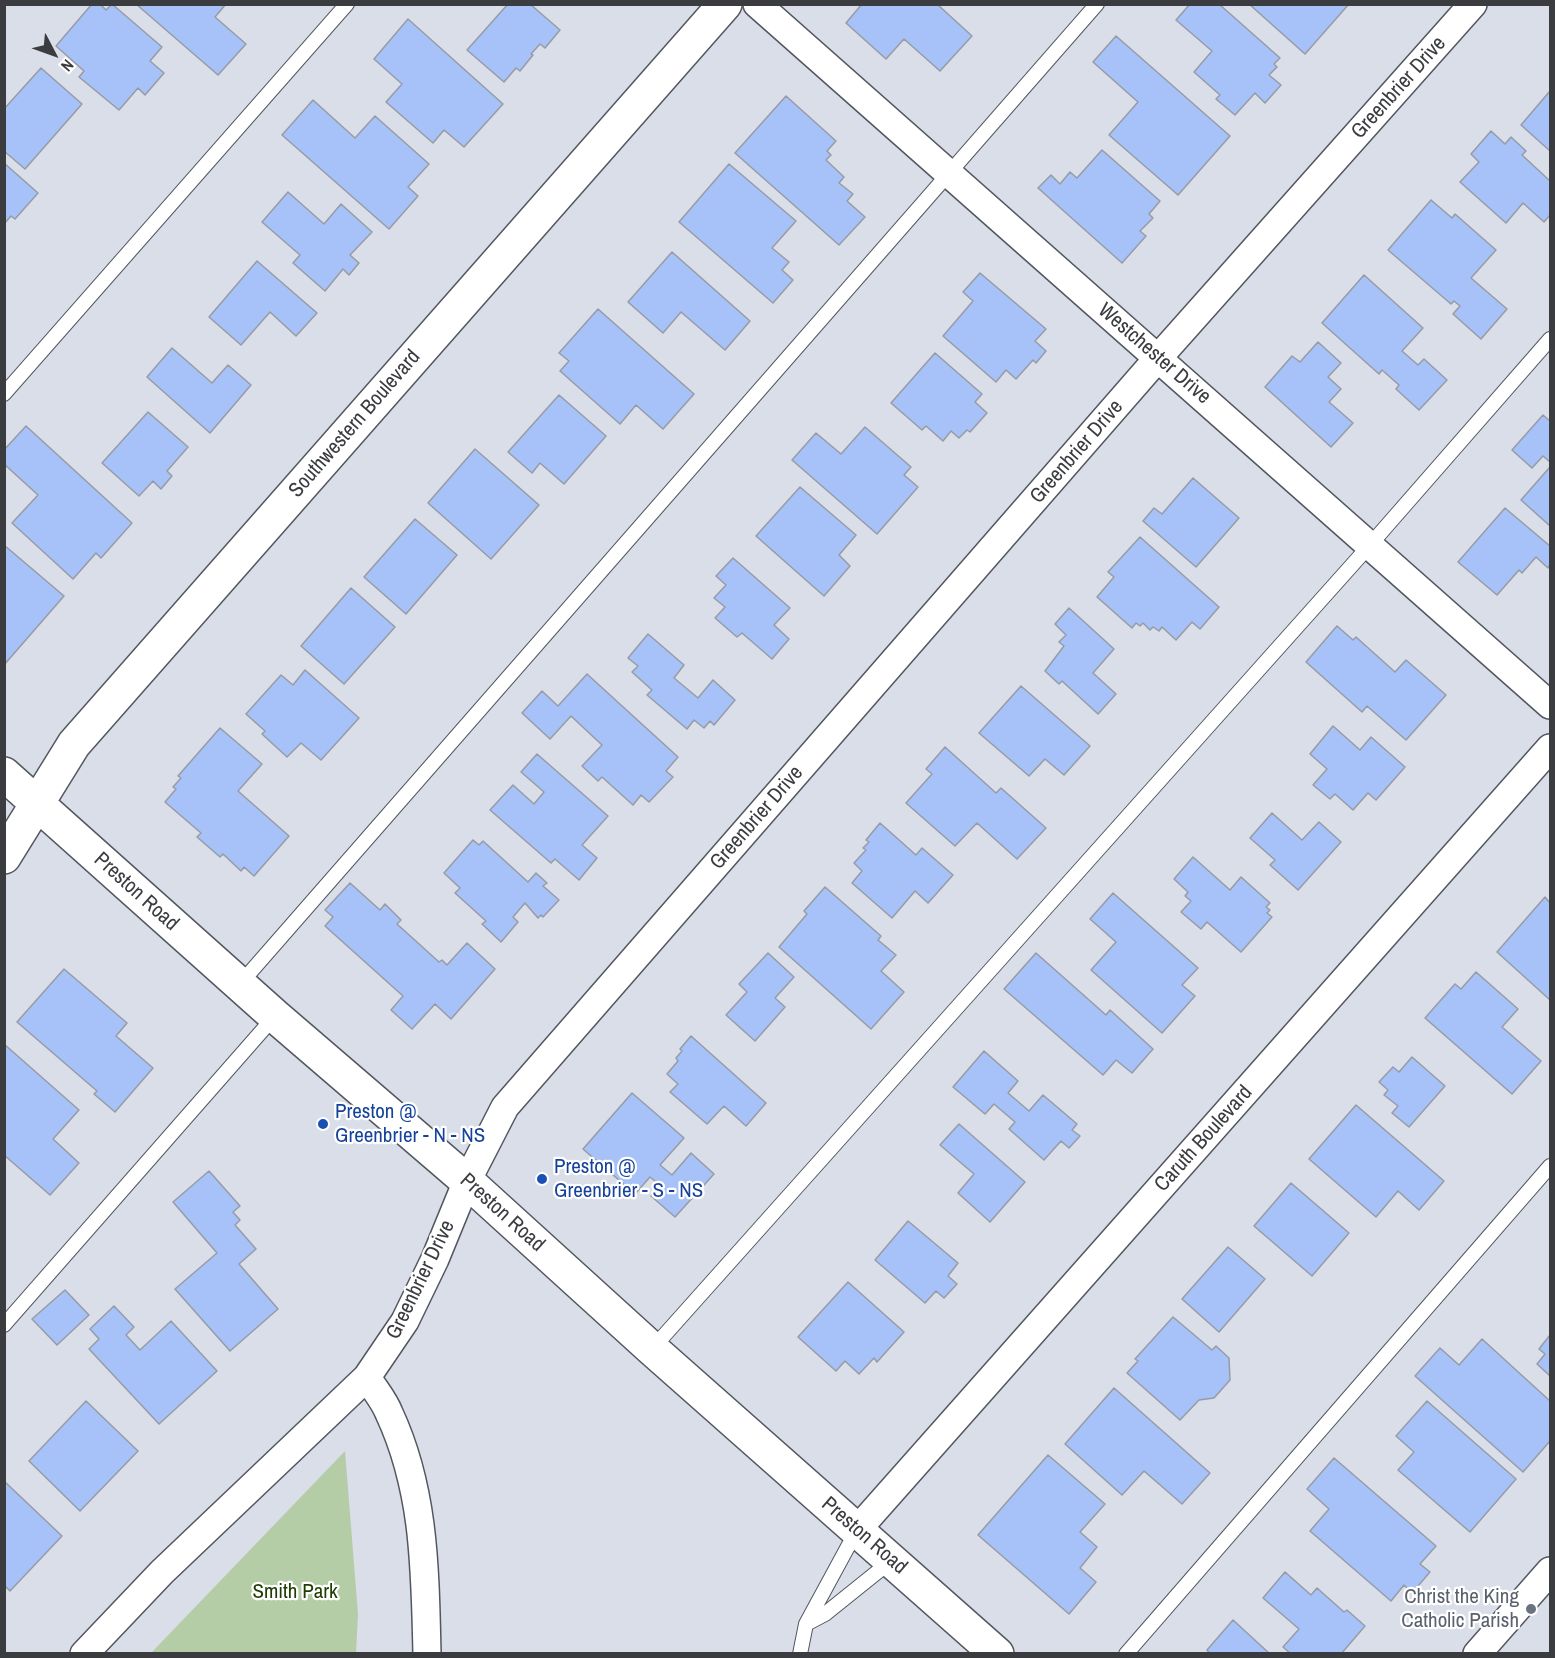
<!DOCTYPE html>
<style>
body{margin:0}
#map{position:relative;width:1555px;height:1658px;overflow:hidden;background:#d9dee8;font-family:"Archivo Narrow",sans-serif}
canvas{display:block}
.frame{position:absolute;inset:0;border:6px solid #3a3c40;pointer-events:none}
.north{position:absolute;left:24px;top:24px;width:60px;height:60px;-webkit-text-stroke:4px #fff;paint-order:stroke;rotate:131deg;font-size:16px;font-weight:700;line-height:24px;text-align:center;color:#3a3c40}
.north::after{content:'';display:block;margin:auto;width:21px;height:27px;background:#3a3c40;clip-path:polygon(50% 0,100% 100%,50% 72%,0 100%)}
</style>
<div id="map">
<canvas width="1555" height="1658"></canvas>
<div class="frame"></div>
<div class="north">N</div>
</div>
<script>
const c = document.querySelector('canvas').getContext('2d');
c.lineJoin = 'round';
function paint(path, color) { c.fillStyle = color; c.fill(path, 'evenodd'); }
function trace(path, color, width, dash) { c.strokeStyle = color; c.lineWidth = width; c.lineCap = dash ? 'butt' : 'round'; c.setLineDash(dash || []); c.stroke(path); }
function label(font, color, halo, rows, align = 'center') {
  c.font = font + ' "Archivo Narrow",sans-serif'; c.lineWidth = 4.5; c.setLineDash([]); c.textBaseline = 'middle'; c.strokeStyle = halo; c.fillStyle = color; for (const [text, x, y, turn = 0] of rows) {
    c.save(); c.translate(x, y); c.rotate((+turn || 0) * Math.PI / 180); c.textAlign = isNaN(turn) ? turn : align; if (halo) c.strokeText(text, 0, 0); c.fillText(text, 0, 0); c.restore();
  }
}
const green = new Path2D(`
 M345,1451l13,163 -2,39h-205z`);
const building = new Path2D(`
 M92,4h8l6,6 6,-6 50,43 -12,14 14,12 -19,22 -7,-7 -19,22 -40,-33 5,-6 -28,-25z
 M136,4h90l-11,13 31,27 -28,31z
 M508,4h22l30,26 -15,18 -5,-4 -9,10 2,1 -13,16 -4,-3 -12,14 -37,-32z
 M862,4h75l35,32 -32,35 -36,-32 -18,20 -40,-36z
 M1190,4h29l61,54 -6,6 3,3 -8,8 12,10 -16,18 -10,-10 -20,22 -19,-16 4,-4 -26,-23 18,-21 -36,-31z
 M1249,4h100l-44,50z
 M408,19l95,85 -39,43 -20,-17 -11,13 -47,-41 16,-18 -28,-25z
 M1116,36l114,100 -52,59 -69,-60 29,-33 -45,-40z
 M41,68l41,36 -57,65 -21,-18v-42z
 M1550,91v60l-29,-26z
 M786,96l50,45 -9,10 4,4 -5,5 18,17 -5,6 14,11 -6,7 18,16 -26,28 -104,-92z
 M313,100l42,38 20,-22 54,48 -21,23 10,9 -29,33 -107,-94z
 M1491,131l14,13 6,-7 15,14 -4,4 28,26v34l-6,7 -21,-19 -17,20 -46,-41 19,-20 -8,-8z
 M1102,150l58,51 -11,13 4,4 -13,13 6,5 -24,27 -84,-75 13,-13 9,9 10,-12 7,6z
 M4,163l34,30 -23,26 -4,-3 -7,8z
 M729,164l67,57 -24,27 17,14 -7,8 11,10 -20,23 -94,-81z
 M288,192l36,32 17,-20 31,28 -22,23 9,8 -10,12 -6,-6 -18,22 -32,-28 7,-8 -38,-33z
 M1431,200l21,18 3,-4 41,36 -25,28 36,31 -26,30 -28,-25 7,-8 -6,-5 -3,3 -63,-54z
 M672,252l78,69 -25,29 -44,-38 -18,21 -35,-31z
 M257,261l60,52 -21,23 -26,-24 -29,33 -32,-28z
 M980,273l66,56 -11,12 11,10 -10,12 -3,-3 -17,19 -10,-9 -10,12 -53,-46 30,-35 -10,-9z
 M1364,275l59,53 -21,23 16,14 6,-6 23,21 -28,30 -23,-21 3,-4 -17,-15 -3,4 -57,-51z
 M598,309l96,85 -31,35 -27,-24 -16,19 -60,-53 9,-10 -10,-8z
 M1318,342l23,21 -13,14 13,12 -12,13 24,21 -22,24 -66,-60 27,-31 8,6z
 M172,348l40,35 16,-18 23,20 -41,48 -63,-56z
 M935,353l47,41 -7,8 12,11 -17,19 -3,-2 -8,8 -8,-7 -8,10 -17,-15 -4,4 -31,-27z
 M559,395l47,41 -42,48 -24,-21 -8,10 -24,-21z
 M148,412l40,35 -21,24 5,5 -11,13 -8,-8 -14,15 -37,-33z
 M1543,415l7,6v41l-7,-6 -11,12 -20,-18z
 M26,426l106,97 -31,35 -5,-5 -23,26 -61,-56 26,-28 -34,-31v-14z
 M865,427l46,40 -7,8 14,12 -41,47 -85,-74 24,-27 25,21z
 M475,449l64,56 -48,54 -63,-56z
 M1550,467v59l-29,-26z
 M1193,478l46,40 -43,49 -53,-46 11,-13 8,6z
 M800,487l56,48 -17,20 11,11 -26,30 -68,-60z
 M1505,508l45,38v18l-2,4 -12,-11 -14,16 -3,-3 -22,25 -39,-33z
 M415,519l42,36 -51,59 -42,-37z
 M1140,537l79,70 -19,22 -8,-7 -16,18 -14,-13 -3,4 -6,-4 -3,3 -7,-7 -3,3 -4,-3 -4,5 -35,-31 17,-20 -6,-5z
 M4,545l60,51 -60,69z
 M733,558l57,50 -16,17 15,14 -17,20 -30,-26 -5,4 -22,-19 10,-11 -11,-9 12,-13 -10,-9z
 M351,588l44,39 -51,57 -43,-38z
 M1069,608l45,41 -21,24 23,21 -18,20 -36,-33 -3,3 -14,-13 19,-25 -5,-4 7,-7 -11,-11z
 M1337,626l16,14 3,-3 39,35 11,-12 40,35 -40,45 -39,-34 -5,6 -56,-50z
 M648,634l36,31 -10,13 24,20 15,-18 22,20 -21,25 -4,-4 -6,7 -10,-8 -7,9 -40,-34 5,-5 -20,-18 6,-6 -10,-8z
 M305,670l54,48 -38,42 -20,-17 -14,14 -25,-23 3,-3 -19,-17 35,-39 12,10z
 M587,674l91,83 -12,14 7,6 -24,25 -8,-7 -8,10 -31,-28 -4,4 -16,-15 20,-21 -31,-29 -21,23 -28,-26 20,-22 16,15z
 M1021,686l69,60 -26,29 -19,-16 -16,17 -50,-43z
 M1333,726l27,24 11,-13 34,30 -29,33 -8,-7 -15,17 -18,-16 -5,5 -17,-14 14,-16 -17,-15z
 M220,728l42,36 -24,27 51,45 -35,40 -10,-9 -3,4 -18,-17 -3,3 -23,-20 4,-4 -36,-31 11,-13 -3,-2 8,-9 -3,-2z
 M945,747l51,46 5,-5 45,40 -29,31 -40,-36 -22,23 -49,-43 26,-29 -6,-5z
 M537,754l71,62 -26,29 15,13 -18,22 -24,-21 -4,4 -61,-53 23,-25 21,19 10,-12 -23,-20z
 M1272,813l30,27 17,-18 22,20 -43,48 -28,-25 5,-5 -25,-22z
 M880,823l36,32 6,-7 31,27 -25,28 -13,-12 -23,27 -40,-35 10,-12 -8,-8 12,-13 -3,-2 6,-6 -3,-2z
 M473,840l6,5 4,-4 45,41 8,-9 11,10 -4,3 16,14 -16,17 -2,-2 -3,3 -13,-15 -12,14 5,5 -17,20 -19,-18 4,-3 -31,-28 5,-5 -16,-15z
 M1193,857l37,33 11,-13 29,26 -4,4 4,3 -3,3 5,4 -31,35 -34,-30 -6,7 -20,-17 10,-11 -6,-5 3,-4 -14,-13z
 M350,883l30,27 5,-6 16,16 -4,4 42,38 3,-2 5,5 20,-22 28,26 -44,50 -16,-15 -23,25 -21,-19 12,-14 -78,-70 8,-9 -8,-7z
 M825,887l56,49 -3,4 18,15 -15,16 23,21 -33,37 -92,-82 28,-33 -3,-3z
 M1113,893l85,75 -16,17 13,11 -33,37 -71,-63 25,-28 -26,-23z
 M1545,897l5,6v97l-53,-48z
 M768,953l26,24 -19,21 10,9 -30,34 -29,-26 21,-23 -8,-8z
 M1036,953l70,62 4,-5 43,39 -21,24 -16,-13 -13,15 -99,-86z
 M64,969l63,54 -11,13 37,32 -38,44 -21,-18 3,-3 -80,-69z
 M1476,972l42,37 -16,18 39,34 -29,33 -87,-76 30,-34 6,5z
 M691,1036l75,67 -20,23 -22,-20 -17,18 -37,-32 8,-8 -11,-10 11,-13 -2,-3 6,-7 -2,-2z
 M4,1044l75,66 -26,29 26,24 -29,32 -46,-40z
 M984,1051l34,30 -10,12 21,18 14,-16 34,29 -5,6 8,6 -11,12 -8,-7 -17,19 -35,-31 6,-7 -21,-18 -9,10 -32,-27z
 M1412,1057l33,29 -36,41 -17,-14 6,-7 -14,-11 4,-5 -9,-8 14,-15 6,5z
 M632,1093l52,45 -24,27 12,10 19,-22 23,21 -39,43 -24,-21 10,-10 -11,-9 -15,17 -52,-45z
 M1356,1105l88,76 -25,29 -21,-19 -22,26 -67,-58z
 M959,1124l66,58 -35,40 -32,-29 16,-19 -34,-29z
 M209,1171l31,35 -7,6 7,8 -5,5 21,24 -17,15 39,45 -48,42 -55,-62 42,-36 -44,-51z
 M1291,1183l58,50 -37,43 -58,-50z
 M908,1221l50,42 -10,13 9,8 -13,14 -8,-7 -11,12 -50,-43z
 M1228,1247l37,32 -46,53 -37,-33z
 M848,1282l56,50 -27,30 -3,-4 -15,16 -14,-13 -9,10 -38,-34z
 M65,1290l24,25 -32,30 -25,-26z
 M114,1306l20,21 -8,8 14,15 31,-29 46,50 -58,53 -70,-75 10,-10 -9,-10z
 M1173,1317l39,33 4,-4 13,12 1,22 -16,18 -15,2 -19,20 -53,-47 11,-12 -3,-2z
 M1550,1335v41l-13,-12 8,-10 -6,-5z
 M1482,1339l68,62v40l-27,31 -108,-96 25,-28 19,17z
 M1114,1388l96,85 -28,31 -38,-33 -22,24 -57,-51z
 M86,1401l52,50 -58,60 -51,-50z
 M1427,1401l89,78 -46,53 -72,-62 16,-18 -18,-16z
 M1048,1455l57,49 -25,28 17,15 -17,21 16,14 -27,32 -91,-79z
 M1334,1458l102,88 -16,18 10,8 -18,21 -8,-8 -13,16 -81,-70 19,-22 -22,-20z
 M4,1481l58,55 -52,55 -6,-6z
 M1285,1572l26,23 6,-7 27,24 3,-2 18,16 -24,28h-50l-8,-7 16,-18 -36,-31z
 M1233,1620l37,34h-60l-3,-4z`);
const lane = new Path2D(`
 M4,394l343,-390
 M240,984l857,-980
 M4,1325l271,-309
 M652,1349l718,-804 180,-206
 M806,1624l19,-10 66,-53
 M800,1654l6,-30 51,-94
 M1126,1654l424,-488`);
const street = new Path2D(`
 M757,4l793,701
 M367,1377c7,12 17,23 22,36 36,77 36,157 38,241
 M857,1530l693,-782
 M84,1654l78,-82 205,-195 38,-56 30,-62 32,-78 38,-74 653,-749 315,-354
 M1477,1654l73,-83`);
const secondary = new Path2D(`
 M4,774l271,242 192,165 185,168 345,305
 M4,857l70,-113 651,-740`);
const markers = [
 [323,1124,6,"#1a4fb4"],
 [542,1179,6,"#1a4fb4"],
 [1531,1609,6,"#6b7280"]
];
const streetNames = [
 ["Greenbrier Drive",1399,88,-48],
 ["Westchester Drive",1154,354,41],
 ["Southwestern Boulevard",355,424,-49],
 ["Greenbrier Drive",1077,452,-49],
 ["Greenbrier Drive",757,818,-49],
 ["Preston Road",136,892,42],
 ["Caruth Boulevard",1204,1139,-48],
 ["Preston Road",502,1213,42],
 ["Greenbrier Drive",421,1280,-64],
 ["Preston Road",864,1536,41]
];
const transitNames = [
 ["Preston @",335,1112],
 ["Greenbrier - N - NS",335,1136],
 ["Preston @",554,1167],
 ["Greenbrier - S - NS",554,1191]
];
const parkNames = [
 ["Smith Park",295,1592]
];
const worshipNames = [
 ["Christ the King",1519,1597],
 ["Catholic Parish",1519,1621]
];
paint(green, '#b5cda7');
paint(building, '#a7c2f8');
trace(building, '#969ba5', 1.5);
trace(lane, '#52575f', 16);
trace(street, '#52575f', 30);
trace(secondary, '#52575f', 36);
trace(lane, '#fff', 14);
trace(street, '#fff', 27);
trace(secondary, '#fff', 33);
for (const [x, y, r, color] of markers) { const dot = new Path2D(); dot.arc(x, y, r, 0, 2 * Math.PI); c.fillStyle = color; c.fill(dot); trace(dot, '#fff', 2); }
label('21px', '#3a3c40', '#fff', streetNames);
label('21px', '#164399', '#fff', transitNames, 'left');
label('21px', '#203e04', '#fff', parkNames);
label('21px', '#5b616d', '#fff', worshipNames, 'right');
</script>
